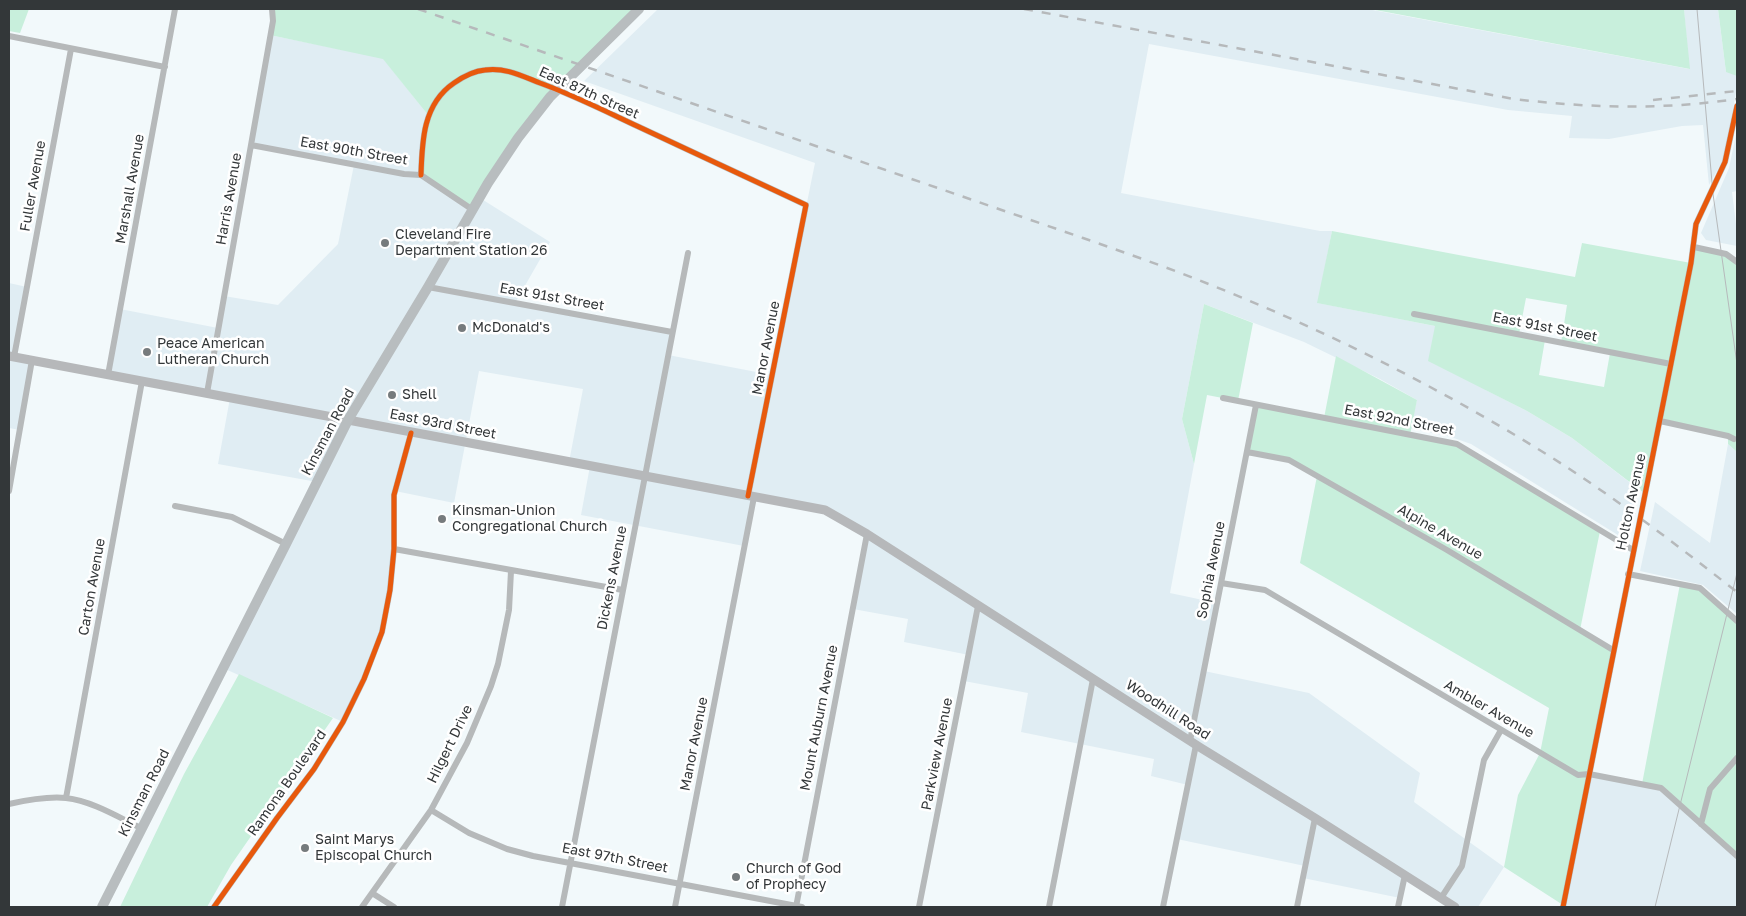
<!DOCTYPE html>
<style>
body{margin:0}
#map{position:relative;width:1746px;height:916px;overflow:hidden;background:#f2f9fb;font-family:"Golos Text",sans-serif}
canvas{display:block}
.frame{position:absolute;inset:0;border:10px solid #333739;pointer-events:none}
</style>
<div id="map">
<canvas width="1746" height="916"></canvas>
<div class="frame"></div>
</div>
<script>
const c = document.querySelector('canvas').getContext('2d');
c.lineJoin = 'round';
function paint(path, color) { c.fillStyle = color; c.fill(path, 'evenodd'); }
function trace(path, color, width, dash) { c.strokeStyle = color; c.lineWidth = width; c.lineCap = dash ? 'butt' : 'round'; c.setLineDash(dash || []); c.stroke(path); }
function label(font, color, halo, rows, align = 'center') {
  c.font = font + ' "Golos Text",sans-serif'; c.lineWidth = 5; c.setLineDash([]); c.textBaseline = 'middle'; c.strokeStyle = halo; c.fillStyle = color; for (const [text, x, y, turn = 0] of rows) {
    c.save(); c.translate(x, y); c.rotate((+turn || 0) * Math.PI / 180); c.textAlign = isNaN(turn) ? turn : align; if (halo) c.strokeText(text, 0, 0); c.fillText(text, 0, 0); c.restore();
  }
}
const built = new Path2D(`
 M658,9h709l322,60 -5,-60h34l8,63h11v15l-13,71 -15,27 -6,-60 -21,1 -73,13 -40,-1 3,-22 -64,-6 -359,-66 -28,149 199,38h12l-14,72 117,23 51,64 41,21 45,27 65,50 -11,52 -155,-96 -20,-7 -41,-9 7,-28 -37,-21 -76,-37 -100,-38 -22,115 12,45 -24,129 47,10 -13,68 105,22 111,80 -6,29 90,65 -26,40h-23l-49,-31 -6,22 -97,-20 2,-12 -128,-27 11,-54 -37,-9 3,-17 -133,-27 7,-39 -64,-12 5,-26 -65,-13 4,-23 -55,-10 14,-75 -42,-24 -71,-13 -10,49 -163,-31 9,-49 -21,-4 14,-73 -104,-18 -25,132 -59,-12 -1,58 -12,83 -39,90 -120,-54 94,-186 -99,-18 12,-66 -122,-23 12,-66 98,19 6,-32 54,9 60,-61 16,-79 -103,-20 19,-110 113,23 45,57 52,83 70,44 -35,61 157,29 -4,23 104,20 43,-212 -231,-82z
 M1737,130v28l-1,3 1,30 -5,1 5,40v14l-31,-6 -5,-7 28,-65z
 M9,283l18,4 -13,70 18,3 -12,70 -11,-2z
 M1728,444l9,8v162l-34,-29 -63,-14 15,-69 55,41z
 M1589,774l72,14 74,66 2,-3v56h-175z`);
const green = new Path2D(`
 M9,9h20l-9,24 -11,-2z
 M272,9h367l-89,88 -77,113 -52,-35 7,-60 -45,-56 -113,-24z
 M1370,9h314l6,60z
 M1718,9h19v67l-11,-4z
 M1332,231l243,46 7,-34 109,20 3,-16 32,7 11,9v189l-9,-8v-8l-68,-15 -16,72 -72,-55 -45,-27 -99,-50 7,-35 -118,-23zM1526,298l41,7 -6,38 49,10 -6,34 -65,-12 6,-35 -26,-6z
 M1204,304l49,19 -15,78 -31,-6 -13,69 -12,-45z
 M1336,356l81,44 -7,35 47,9 143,87 -20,99 33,20 -50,255 -59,-38 14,-72 22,-42 9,-45 -249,-145 17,-87 -28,-16 -42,-8 9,-47 68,13z
 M1680,584l20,4 37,33v230l-2,3 -74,-66 -19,-4z
 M239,674l94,44 -102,147 -24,42h-87l64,-133z`);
const minor = new Path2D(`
 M9,36l156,31
 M251,145l153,29 17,1 52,35
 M421,175c1,-34 2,-71 33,-92 10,-7 19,-12 31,-13 20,-3 37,6 55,13 33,12 65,28 97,43 56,26 112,52 169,79l-58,291
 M1694,247l32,7 11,8
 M428,287l244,45
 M1414,314l257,50
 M14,357l57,-308
 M108,375l67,-366
 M207,393l66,-372 -1,-12
 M1223,398l234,46 176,106
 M1660,421l68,15 6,3
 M1247,452l42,8 158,90 166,100
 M9,491l23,-131
 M175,506l57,11 54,27
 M394,549l229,41
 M1628,574l72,14 37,33
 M1221,583l44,7 313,185 11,-1 72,14 76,68
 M1190,741l66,-336
 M66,798l76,-417
 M9,804c18,-4 38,-8 57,-6 26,3 52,19 75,30
 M431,810l38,23 38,16 26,7 269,51
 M1701,824l9,-35 27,-31
 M372,893l22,14
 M1441,898l21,-32 22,-106 17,-30
 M214,907l63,-89 37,-49 29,-47 21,-43 18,-47 8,-42 4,-41v-54l17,-62
 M362,907l69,-97 36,-67 24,-57 7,-22 11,-54 2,-39
 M562,907l126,-654
 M675,907l79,-410
 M796,907l71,-373
 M919,907l59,-301
 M1049,907l44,-228
 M1163,907l33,-162
 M1297,907l18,-89
 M1398,907l7,-32
 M1563,907l128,-644 5,-39 29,-62 12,-56`);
const secondary = new Path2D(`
 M9,356l816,154 42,24 334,214 114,70 140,89`);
const primary = new Path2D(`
 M102,907l184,-363 62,-124 80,-133 60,-104 30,-45 32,-41 89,-88`);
const tram = new Path2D(`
 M1697,9l16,185 24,170
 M1655,907l82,-334`);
const rail = new Path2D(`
 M418,9l665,229c43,15 86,30 128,47 113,45 223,100 327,164 70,43 135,93 199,143
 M1024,9l490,90c75,9 148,11 223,0
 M1653,100l84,-9`);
const cycleway = new Path2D(`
 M421,175c1,-34 2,-71 33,-92 10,-7 19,-12 31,-13 20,-3 37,6 55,13 33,12 65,28 97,43 56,26 112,52 169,79l-58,291
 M214,907l63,-89 37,-49 29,-47 21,-43 18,-47 8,-42 4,-41v-54l17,-62
 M1563,907l128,-644 5,-39 29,-62 12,-56`);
const markers = [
 [385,243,5,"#767b7d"],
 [462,328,5,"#767b7d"],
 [147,352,5,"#767b7d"],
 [392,395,5,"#767b7d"],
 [442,519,5,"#767b7d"],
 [305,848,5,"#767b7d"],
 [736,877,5,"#767b7d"]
];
const streetNames = [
 ["East 87th Street",589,93,24],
 ["East 90th Street",354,151,10],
 ["Fuller Avenue",33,186,-80],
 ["Marshall Avenue",130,189,-80],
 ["Harris Avenue",229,199,-80],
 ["East 91st Street",552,297,10],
 ["East 91st Street",1545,327,11],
 ["Manor Avenue",766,348,-79],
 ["East 92nd Street",1399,420,11],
 ["East 93rd Street",443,424,11],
 ["Kinsman Road",328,432,-62],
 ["Holton Avenue",1631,502,-78],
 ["Alpine Avenue",1440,532,30],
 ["Sophia Avenue",1211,570,-79],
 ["Dickens Avenue",612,578,-79],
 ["Carton Avenue",92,587,-80],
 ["Ambler Avenue",1489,709,30],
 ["Woodhill Road",1168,710,33],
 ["Mount Auburn Avenue",819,718,-79],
 ["Hilgert Drive",450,744,-64],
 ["Manor Avenue",694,744,-79],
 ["Parkview Avenue",937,754,-79],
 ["Ramona Boulevard",287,783,-55],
 ["Kinsman Road",144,793,-63],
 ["East 97th Street",615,858,11]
];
const poiNames = [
 ["Cleveland Fire",395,235],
 ["Department Station 26",395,251],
 ["McDonald's",472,328],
 ["Peace American",157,344],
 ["Lutheran Church",157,360],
 ["Shell",402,395],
 ["Kinsman-Union",452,511],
 ["Congregational Church",452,527],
 ["Saint Marys",315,840],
 ["Episcopal Church",315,856],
 ["Church of God",746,869],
 ["of Prophecy",746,885]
];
paint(built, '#e0edf3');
paint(green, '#c8efdc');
trace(minor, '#b6b9ba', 6);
trace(secondary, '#b6b8ba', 9);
trace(primary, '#b8bdbf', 10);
trace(tram, '#b6b9bb', 1);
trace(rail, '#b6b9bb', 2.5, [9, 9]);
trace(cycleway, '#e8590c', 5);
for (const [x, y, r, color] of markers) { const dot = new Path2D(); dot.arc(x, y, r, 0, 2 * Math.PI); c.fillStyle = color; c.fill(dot); trace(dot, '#fff', 2); }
label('14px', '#333739', '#fff', streetNames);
label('14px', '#333739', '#fff', poiNames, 'left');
</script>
